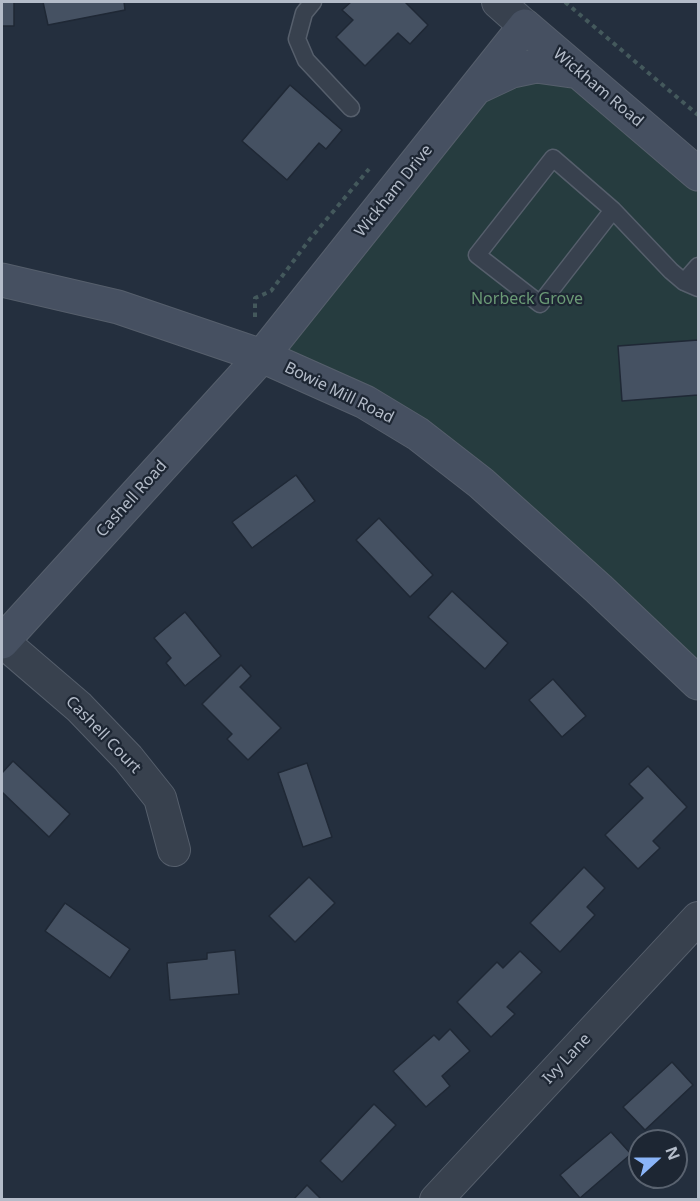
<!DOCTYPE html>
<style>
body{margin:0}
#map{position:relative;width:700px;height:1201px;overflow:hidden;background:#242f3e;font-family:"Noto Sans",sans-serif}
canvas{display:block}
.frame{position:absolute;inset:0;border:3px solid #b4bcc9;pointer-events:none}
.north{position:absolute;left:628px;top:1129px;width:60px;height:60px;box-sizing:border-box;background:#1d2633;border:2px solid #59626f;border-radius:50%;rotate:69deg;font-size:16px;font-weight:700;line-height:24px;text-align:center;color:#b4bcc9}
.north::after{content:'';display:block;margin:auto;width:21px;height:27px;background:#8ab4f8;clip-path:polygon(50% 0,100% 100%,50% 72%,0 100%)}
</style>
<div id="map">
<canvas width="700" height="1201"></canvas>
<div class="frame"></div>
<div class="north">N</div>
</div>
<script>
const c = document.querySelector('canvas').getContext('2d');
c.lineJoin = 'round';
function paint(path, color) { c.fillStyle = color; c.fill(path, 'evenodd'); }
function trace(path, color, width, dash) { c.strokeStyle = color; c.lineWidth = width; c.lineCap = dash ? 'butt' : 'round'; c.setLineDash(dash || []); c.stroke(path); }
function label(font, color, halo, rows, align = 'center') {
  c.font = font + ' "Noto Sans",sans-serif'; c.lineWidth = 4.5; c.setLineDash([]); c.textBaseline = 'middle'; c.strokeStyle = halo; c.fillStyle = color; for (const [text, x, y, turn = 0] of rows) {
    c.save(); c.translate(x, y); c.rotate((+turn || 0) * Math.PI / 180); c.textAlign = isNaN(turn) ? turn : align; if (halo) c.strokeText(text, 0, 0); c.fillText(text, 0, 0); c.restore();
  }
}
const green = new Path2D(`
 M525,26l173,148v509l-217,-200 -219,-127z`);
const building = new Path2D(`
 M2,2h12v24h-12z
 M43,2h81l1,8 -77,15z
 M351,2h54l23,23 -18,19 -12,-11 -33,33 -29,-29 17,-17 -11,-10z
 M290,85l52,45 -16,19 -7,-6 -32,37 -45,-39z
 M698,340v55l-76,6 -4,-55z
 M296,475l19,26 -63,47 -20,-26z
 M379,518l54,57 -23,22 -54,-57z
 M452,591l56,52 -23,26 -57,-52z
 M185,612l36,44 -36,30 -19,-23 5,-5 -17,-20z
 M241,665l10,11 -11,11 41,41 -33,32 -21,-21 5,-5 -30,-30z
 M553,679l33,37 -24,21 -33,-37z
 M13,761l57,53 -21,23 -47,-45v-19z
 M307,763l25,74 -29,10 -25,-74z
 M648,766l39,41 -34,34 7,7 -22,21 -33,-34 38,-37 -14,-14z
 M584,867l21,21 -18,19 8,8 -35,37 -30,-29z
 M309,877l26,26 -40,39 -26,-26z
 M65,903l65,46 -20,29 -65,-47z
 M235,950l4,44 -69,6 -3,-37 40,-4v-6z
 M520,951l22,21 -35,35 8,7 -24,23 -34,-35 40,-40 6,6z
 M450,1029l20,22 -28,25 8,10 -24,21 -33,-36 41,-36 5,5z
 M672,1062l21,23 -48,45 -22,-23z
 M374,1104l22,21 -54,57 -22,-21z
 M611,1132l20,22 -51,44 -20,-23z
 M307,1185l15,15h-29z`);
const path = new Path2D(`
 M565,2l133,113
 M255,317v-19l16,-7 39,-52 59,-70`);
const lane = new Path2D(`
 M313,2l-9,11 -7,26 9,21 45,48
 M613,210l-73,94 -63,-49 76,-97 60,52 58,61 13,11 14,6
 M684,282l14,-16`);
const street = new Path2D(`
 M498,2l27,24
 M2,641l77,66 49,51 32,40 14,52
 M436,1200l262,-282`);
const secondary = new Path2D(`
 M480,86l32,-15 24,-5 43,6
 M2,280l116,27 144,49 103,46 53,32 63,49 118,106 99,94
 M2,642l260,-286 263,-330 173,148`);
const streetNames = [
 ["Wickham Road",598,88,40],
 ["Wickham Drive",394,191,-51],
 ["Bowie Mill Road",339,393,26],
 ["Cashell Road",132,499,-48],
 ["Cashell Court",103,735,46],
 ["Ivy Lane",567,1059,-47]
];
const parkNames = [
 ["Norbeck Grove",527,299]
];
paint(green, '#263c3f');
paint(building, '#455162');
trace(building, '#1f2835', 1.5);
trace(lane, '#565f6c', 19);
trace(street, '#565f6c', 34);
trace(secondary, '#565f6c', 35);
trace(path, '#44595c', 4, [4.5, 4.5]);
trace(lane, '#38414e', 16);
trace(street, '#38414e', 32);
trace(secondary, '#465061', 33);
label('16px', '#b4bcc9', '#1d2633', streetNames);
label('16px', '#6b9a76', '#1d2633', parkNames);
</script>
